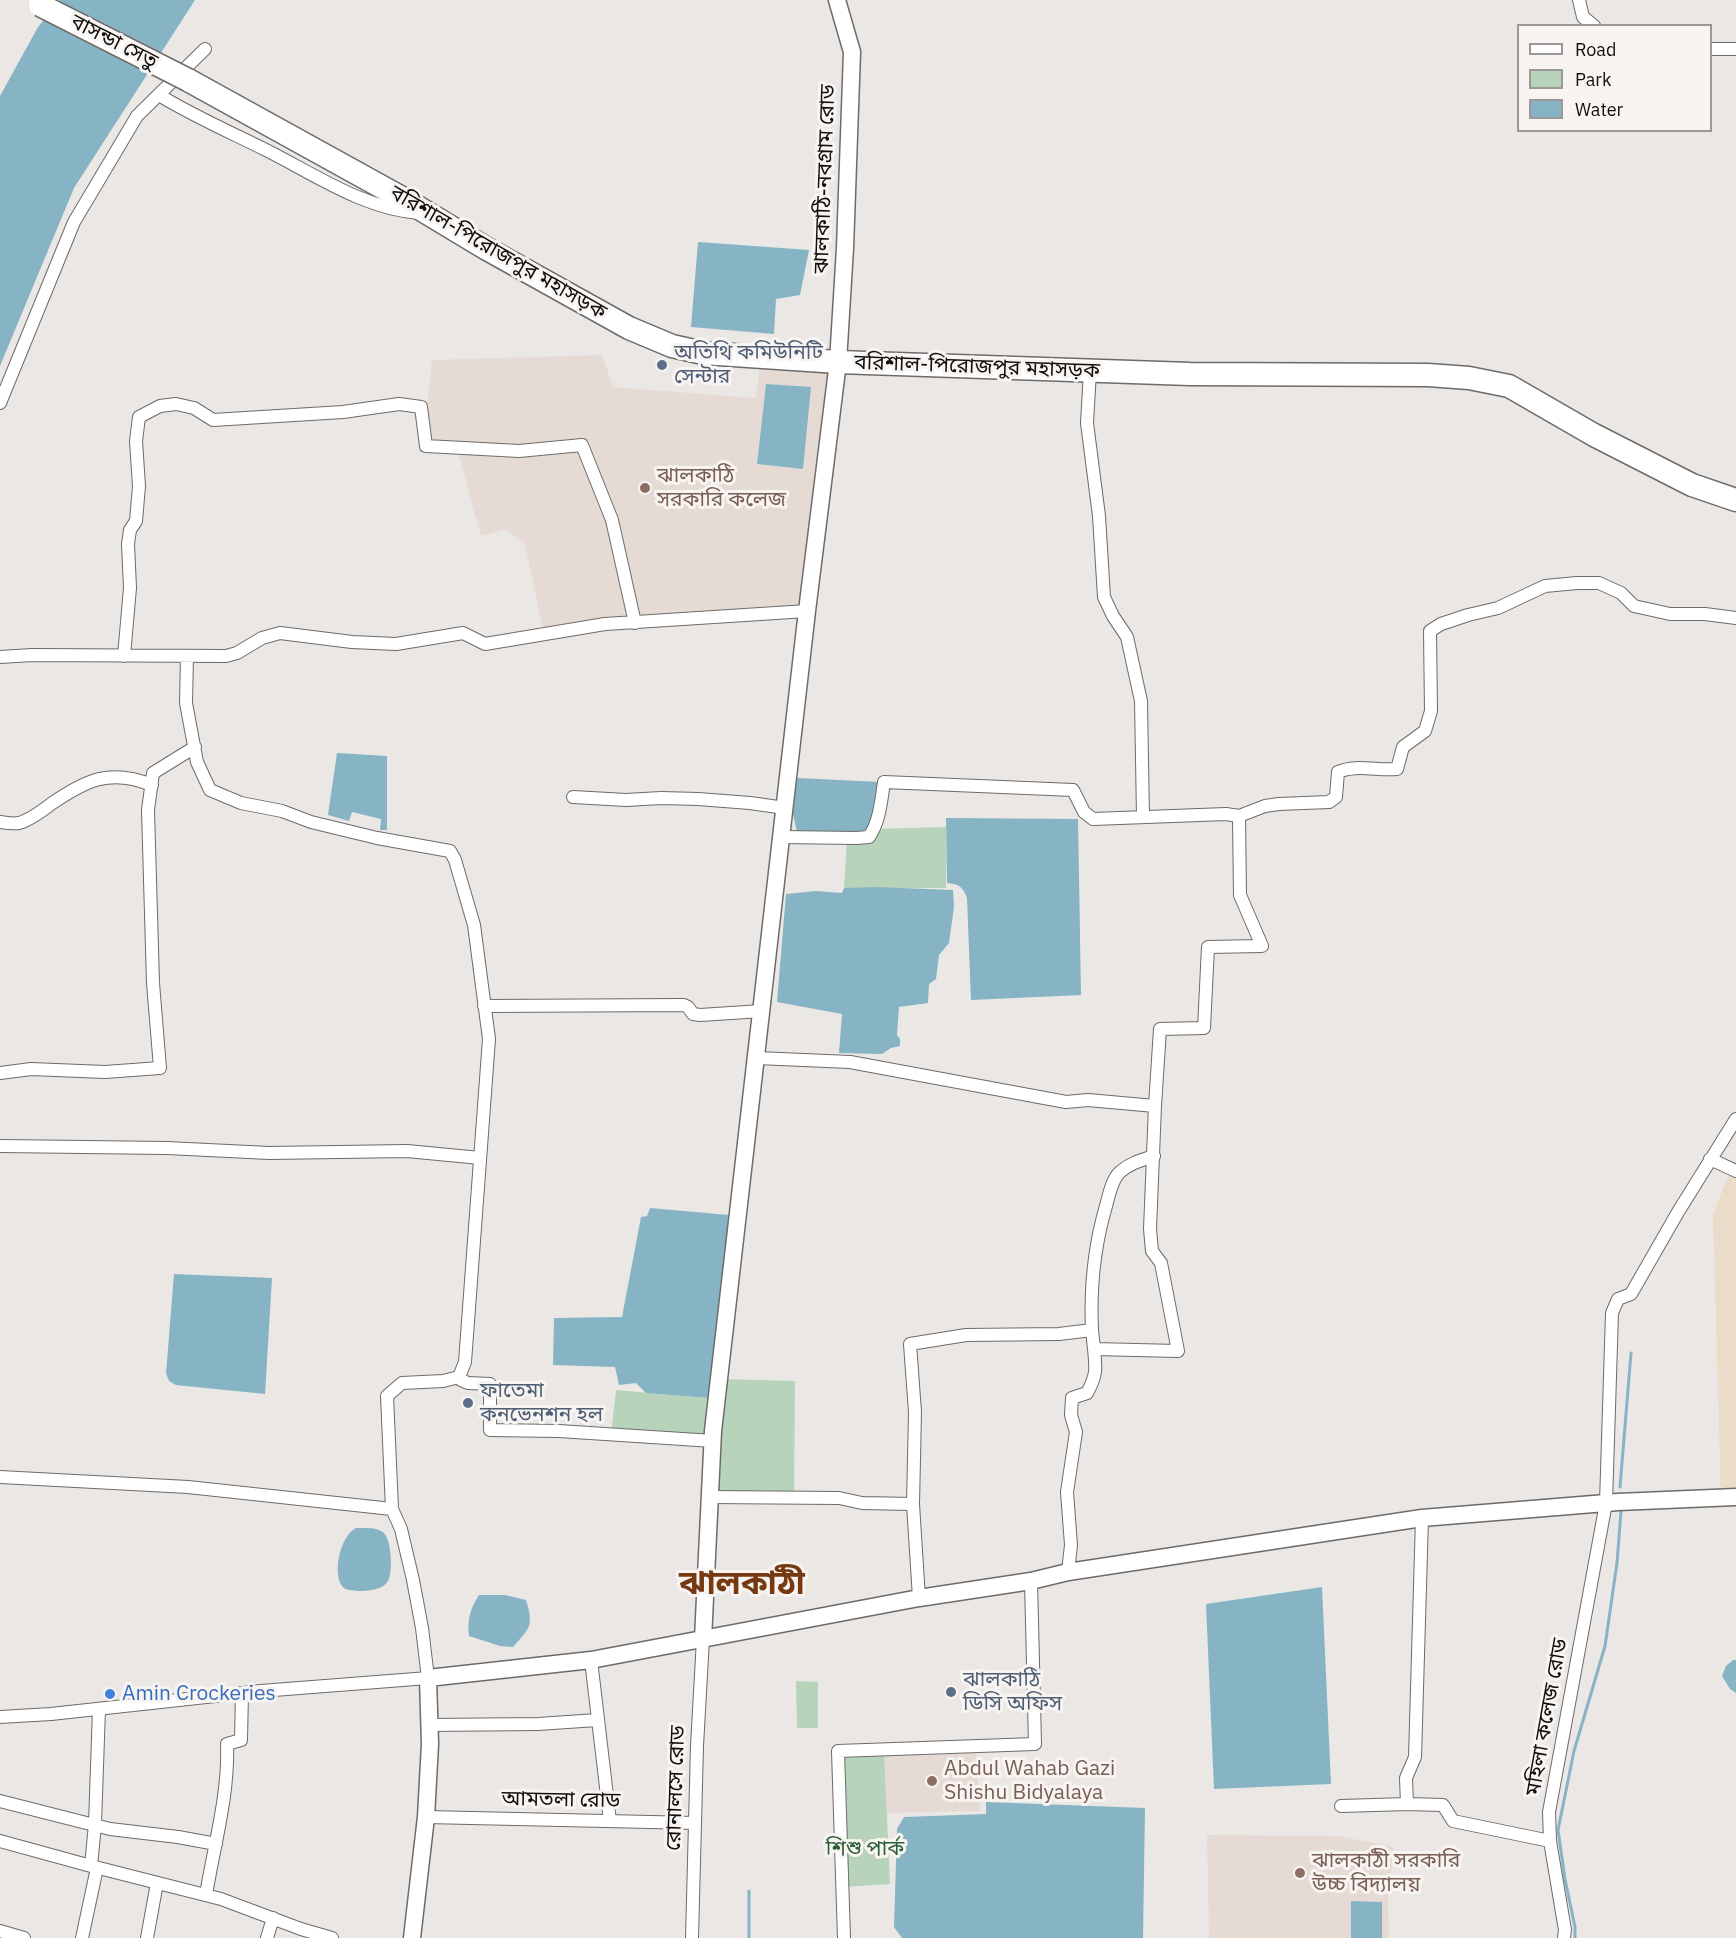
<!DOCTYPE html>
<meta charset="utf-8">
<style>
body{margin:0}
#map{position:relative;width:1736px;height:1938px;overflow:hidden;background:#eae7e5;font-family:"IBM Plex Sans",sans-serif}
canvas{display:block}
.legend{position:absolute;left:1517px;top:24px;width:195px;height:108px;box-sizing:border-box;background:#f8f4f2;border:2px solid #9b9897;margin:0;padding:8px 10px;list-style:none;font-size:18px;color:#100f0e}
.legend li{display:flex;align-items:center;gap:12px;height:30px}
.legend b{width:30px;border:2px solid #9b9897}
</style>
<div id="map">
<canvas width="1736" height="1938"></canvas>
<ul class="legend">
<li><b style="height:8px;background:#fff"></b>Road</li>
<li><b style="height:16px;background:#b7d4ba"></b>Park</li>
<li><b style="height:16px;background:#86b4c4"></b>Water</li>
</ul>
</div>
<script>
const c = document.querySelector('canvas').getContext('2d');
c.lineJoin = 'round';
function paint(path, color) { c.fillStyle = color; c.fill(path, 'evenodd'); }
function trace(path, color, width, dash) { c.strokeStyle = color; c.lineWidth = width; c.lineCap = dash ? 'butt' : 'round'; c.setLineDash(dash || []); c.stroke(path); }
function label(font, color, halo, rows, align = 'center') {
  c.font = font + ' "IBM Plex Sans","Noto Sans Bengali",sans-serif'; c.lineWidth = 6; c.setLineDash([]); c.textBaseline = 'middle'; c.strokeStyle = halo; c.fillStyle = color; for (const [text, x, y, turn = 0] of rows) {
    c.save(); c.translate(x, y); c.rotate((+turn || 0) * Math.PI / 180); c.textAlign = isNaN(turn) ? turn : align; if (halo) c.strokeText(text, 0, 0); c.fillText(text, 0, 0); c.restore();
  }
}
const built = new Path2D(`
 M602,355l11,32 143,11 5,-41 77,5 -31,249 -263,23 -19,-89 -19,-16 -25,7 -24,-88 -33,-13 8,-75z
 M976,1749l4,62 -93,2 -3,-61z
 M1207,1835l131,1 56,11 -6,52 1,39h-180z`);
const medical = new Path2D(`
 M1731,1169l5,2v326l-15,1 -8,-284z`);
const green = new Path2D(`
 M946,827v61h-102l3,-50 27,-9z
 M720,1379l75,2 -1,117 -85,-1 5,-55 -103,-7 5,-45 101,9z
 M796,1681l22,1v46h-21z
 M838,1751l46,1 6,132 -47,3z`);
const water = new Path2D(`
 M60,0h135l-121,188 -74,178v-270l38,-69z
 M698,242l111,8 -9,45 -24,4 -2,35 -83,-7z
 M766,384l45,3 -8,82 -46,-5z
 M337,753l50,3v74h-7l1,-11 -29,-7 -3,9 -21,-6z
 M797,778l83,4c-4,15 -3,43 -19,51l-64,-1 -4,-18z
 M946,818l132,1 3,176 -110,5 -4,-102c-4,-11 -8,-14 -20,-15z
 M876,887l77,3 1,17 -5,36 -10,12 -3,24 -7,5 -1,19 -29,4 -2,28 3,4v7l-9,2 -9,6 -43,-1 3,-39 -65,-12 9,-108 30,-3 26,2 2,-5z
 M650,1208l79,7 -21,183 -62,-5 -10,-10 -17,2 -4,-18 -62,-2 1,-47 68,-1 19,-100 6,-1z
 M174,1274l98,4 -7,116 -89,-9 -7,-4 -3,-8z
 M356,1528c9,0 20,-1 27,4 9,7 11,45 3,52 -7,6 -18,7 -27,7 -5,-1 -14,0 -17,-5 -10,-14 -1,-51 14,-58z
 M1322,1587l9,197 -117,5 -8,-185z
 M479,1595h26l21,5c8,26 4,28 -13,47l-13,-1 -31,-10c-2,-16 1,-27 10,-41z
 M1733,1660h3v33l-6,-4 -8,-13 4,-10z
 M986,1802l159,6 -2,130h-241l-8,-11 3,-98 7,-12 82,-3z
 M1351,1901l31,1v36h-31z`);
const stream = new Path2D(`
 M1620,1487l11,-134
 M749,1938v-47
 M1575,1938v-11l-10,-48 -7,-49 16,-79 31,-105 12,-83 4,-52`);
const street = new Path2D(`
 M1579,0l4,17 11,9
 M1710,49h26
 M159,95c34,21 71,37 107,55 48,24 98,59 153,63
 M1090,371l-3,52 12,93 5,81 9,19 14,21 14,64 2,116
 M0,403l74,-181 63,-106 68,-67
 M124,656l6,-68 -2,-44 2,-14 6,-9 3,-35 -3,-45 3,-24 21,-11 16,-2 18,4 19,12 130,-8 56,-8 22,3 5,39 93,5 63,-6 30,75 23,103
 M0,657l32,-2 194,1 11,-3 25,-15 18,-5 72,9 44,2 67,-11 22,11 120,-20 202,-13
 M573,797l53,3 35,-2 37,1 52,4 35,5
 M0,822c6,1 13,2 19,1 11,-3 23,-12 32,-19 35,-24 59,-36 101,-19
 M781,837l75,1 13,-1c11,-16 12,-36 15,-55l189,8 11,22 9,7 133,-5 13,2 26,-10 14,-2 50,-2 7,-5 2,-25c18,-8 40,-1 59,-3l6,-22 22,-16 6,-20 -1,-80 11,-7 27,-9 30,-7 47,-22 32,-3h22l22,10 13,13 36,8h35l31,4
 M484,1006l200,-1 4,2 5,7 7,1 62,-4
 M757,1058l93,4 216,40 22,-2 67,6 -5,123 2,22 9,12 17,88 -84,-2c2,20 3,26 -7,44l-15,5 -1,17 5,17 -9,60 4,53 -3,27
 M0,1073l31,-4 74,3 55,-4 -7,-85 -5,-173 5,-37 42,-26
 M1155,1106l5,-77 44,-1 4,-81 54,-1 -22,-51 -1,-79
 M0,1146l167,2 102,5 138,-2 73,7
 M1710,1159l26,12
 M1092,1330c-2,-43 2,-83 14,-124 3,-11 6,-27 14,-34 10,-9 22,-12 34,-16
 M459,1377l2,3 7,3 22,1v46l69,1 154,10
 M0,1477l188,10 204,22
 M709,1497l130,1 23,5 51,1 6,94
 M913,1504l2,-92 -5,-68 56,-9 93,-1 33,-4 2,19
 M591,1660l19,161
 M0,1717l51,-3 210,-23 167,-13 -6,-50 -9,-48 -12,-51 -9,-20 -5,-113 15,-13 41,-2 16,-4 6,-15 24,-323 -15,-114 -19,-65 -5,-9 -73,-13 -66,-16 -29,-11 -41,-8 -31,-13 -13,-28 -11,-59 1,-47
 M429,1725l109,-1 59,-4
 M0,1801l110,28 68,8 38,7
 M1407,1804l36,1 10,16 97,20
 M1341,1806l66,-2 -1,-26 9,-21 7,-239
 M426,1817l269,6
 M0,1841l91,25 130,33 80,30 31,9
 M91,1866l4,-42 4,-115
 M206,1895c8,-50 23,-100 21,-151l14,-4 1,-47
 M0,1931l24,7
 M82,1938l15,-70
 M147,1938l10,-55
 M267,1938l6,-20
 M692,1938l5,-192 6,-107
 M844,1938l-6,-187 197,-7 -4,-163
 M1564,1938l1,-8 -15,-89 -1,-29 57,-309 6,-190 6,-14 13,-5 47,-82 58,-93`);
const secondary = new Path2D(`
 M703,1639l10,-208 94,-820 31,-249 7,-114 7,-196 -15,-52
 M412,1938l14,-121 4,-73 -2,-66 163,-18 328,-62 112,-17 37,-9 354,-54 196,-16 118,-5`);
const highway = new Path2D(`
 M188,80l221,122 78,47 142,79 43,18 31,7 135,9 352,12 238,1 41,3 40,8 85,49 98,50 44,15`);
const highwayBridge = new Path2D(`
 M40,5l148,75`);
const markers = [
 [662,365,6,"#5c6f8a"],
 [645,488,6,"#8d6e63"],
 [468,1403,6,"#5c6f8a"],
 [951,1692,6,"#5c6f8a"],
 [110,1694,6,"#3f7fe0"],
 [932,1781,6,"#8d6e63"],
 [1300,1873,6,"#8d6e63"]
];
const streetNames = [
 ["বাসন্ডা সেতু",114,42,27],
 ["ঝালকাঠি-নবগ্রাম রোড",825,179,-88],
 ["বরিশাল-পিরোজপুর মহাসড়ক",498,253,30],
 ["বরিশাল-পিরোজপুর মহাসড়ক",977,367,2],
 ["মহিলা কলেজ রোড",1547,1717,-80],
 ["রোনালসে রোড",676,1788,-88],
 ["আমতলা রোড",561,1800,1]
];
const serviceNames = [
 ["অতিথি কমিউনিটি",674,353],
 ["সেন্টার",674,377],
 ["ফাতেমা",480,1391],
 ["কনভেনশন হল",480,1415],
 ["ঝালকাঠি",963,1680],
 ["ডিসি অফিস",963,1704]
];
const educationNames = [
 ["ঝালকাঠি",657,476],
 ["সরকারি কলেজ",657,500],
 ["Abdul Wahab Gazi",944,1769],
 ["Shishu Bidyalaya",944,1793],
 ["ঝালকাঠী সরকারি",1312,1861],
 ["উচ্চ বিদ্যালয়",1312,1885]
];
const shopNames = [
 ["Amin Crockeries",122,1694]
];
const parkNames = [
 ["শিশু পার্ক",865,1849]
];
const townNames = [
 ["ঝালকাঠী",742,1584]
];
paint(built, '#e5dbd4');
paint(medical, '#eadcc9');
paint(green, '#b7d4ba');
paint(water, '#86b4c4');
trace(stream, '#86b4c4', 3);
trace(street, '#6d6b69', 14);
trace(secondary, '#6d6b69', 19);
trace(highway, '#6d6b69', 25);
trace(street, '#fff', 12);
trace(secondary, '#fff', 16);
trace(highway, '#fff', 22);
trace(highwayBridge, '#6d6b69', 25, []);
trace(highwayBridge, '#fff', 22);
for (const [x, y, r, color] of markers) { const dot = new Path2D(); dot.arc(x, y, r, 0, 2 * Math.PI); c.fillStyle = color; c.fill(dot); trace(dot, '#f8f4f2', 2); }
label('21px', '#100f0e', '#f8f4f2', streetNames);
label('21px', '#4e5e75', '#f8f4f2', serviceNames, 'left');
label('21px', '#785e54', '#f8f4f2', educationNames, 'left');
label('21px', '#366cbe', '#f8f4f2', shopNames, 'left');
label('21px', '#2b5d35', '#f8f4f2', parkNames);
label('bold 33px', '#773912', '#f8f4f2', townNames);
</script>
